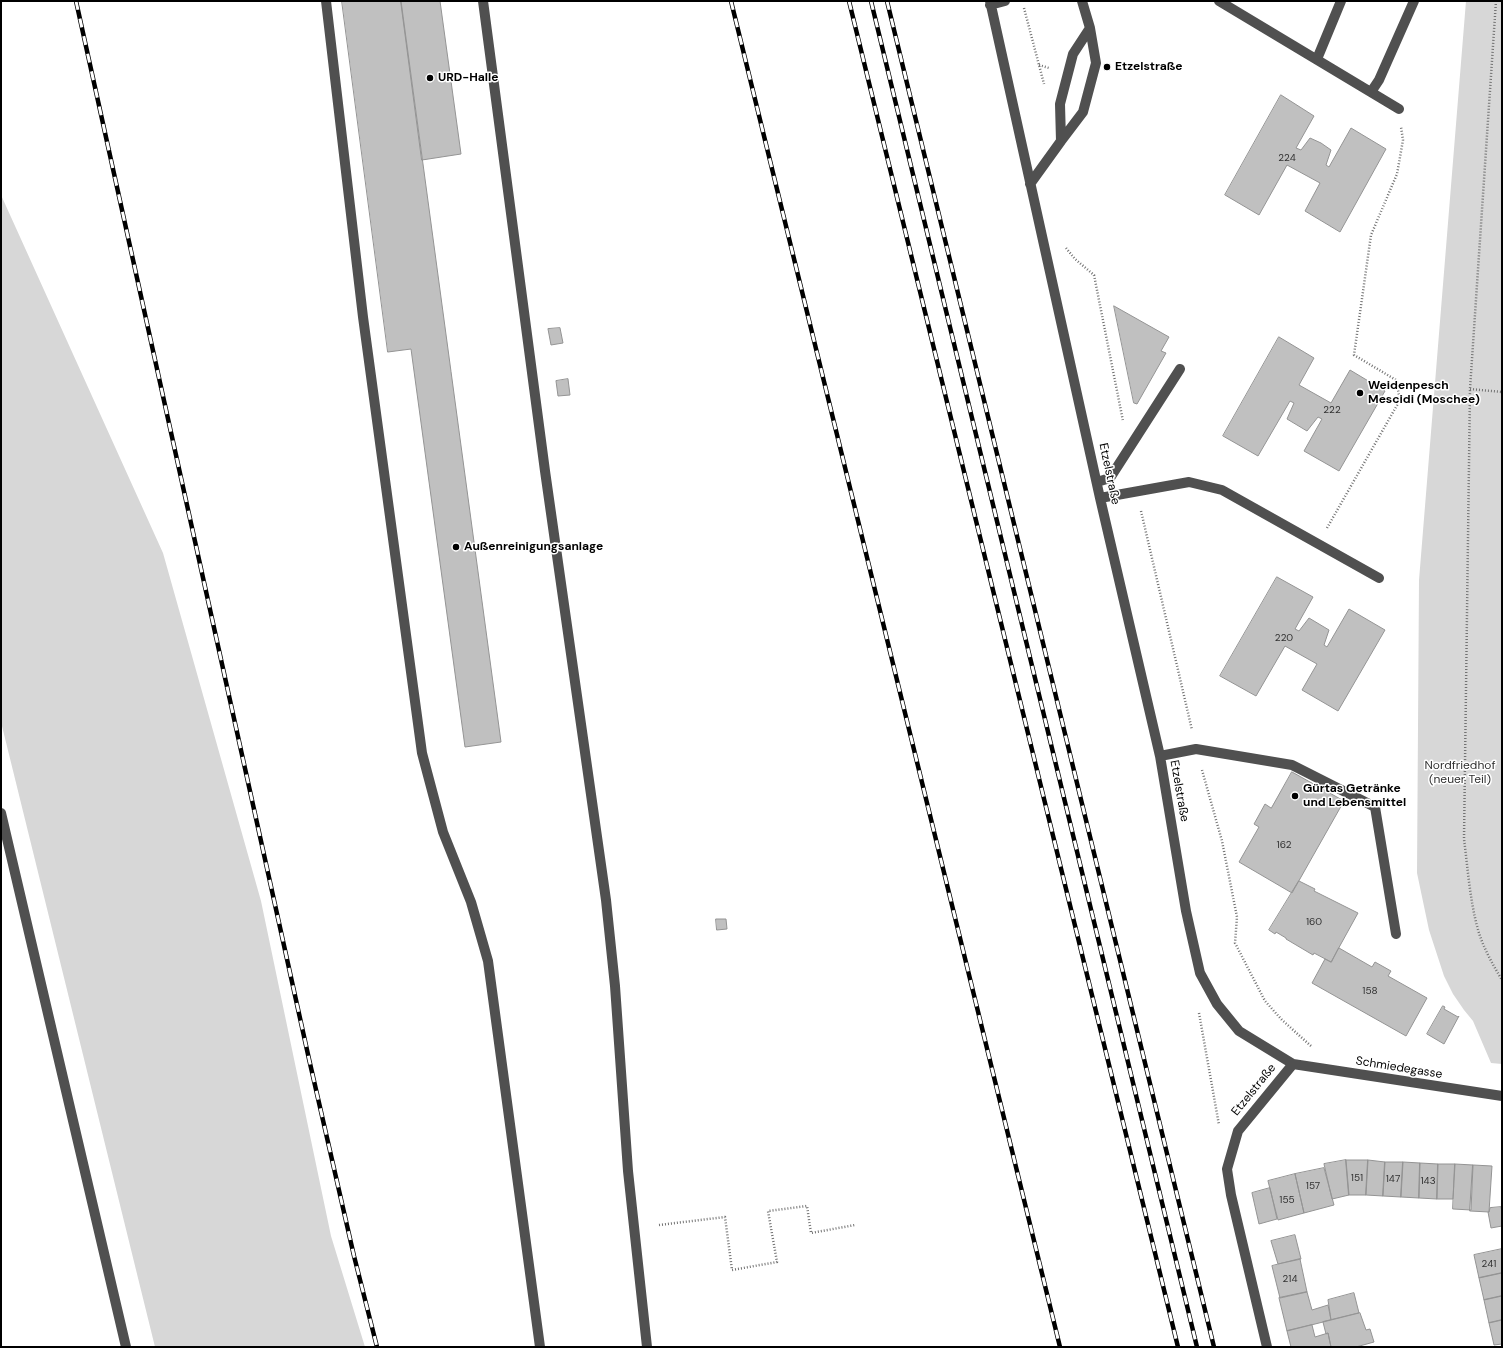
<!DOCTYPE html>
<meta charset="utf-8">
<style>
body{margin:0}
#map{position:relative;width:1503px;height:1348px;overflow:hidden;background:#fff;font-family:"DM Sans",sans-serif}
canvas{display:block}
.frame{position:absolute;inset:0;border:2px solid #000;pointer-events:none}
</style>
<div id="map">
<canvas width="1503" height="1348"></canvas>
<div class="frame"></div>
</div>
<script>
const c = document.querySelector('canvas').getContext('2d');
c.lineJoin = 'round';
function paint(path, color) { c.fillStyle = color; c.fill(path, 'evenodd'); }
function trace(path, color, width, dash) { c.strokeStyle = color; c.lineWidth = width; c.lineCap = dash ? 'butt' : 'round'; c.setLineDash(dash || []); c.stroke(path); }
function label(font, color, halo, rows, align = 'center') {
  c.font = font + ' "DM Sans",sans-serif'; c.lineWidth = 3; c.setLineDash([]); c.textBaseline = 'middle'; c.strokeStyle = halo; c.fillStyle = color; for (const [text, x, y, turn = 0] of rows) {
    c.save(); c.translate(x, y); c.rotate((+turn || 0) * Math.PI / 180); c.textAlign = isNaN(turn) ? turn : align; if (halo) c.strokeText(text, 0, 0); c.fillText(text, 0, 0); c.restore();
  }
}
const green = new Path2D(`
 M1466,1h36v1063l-11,-1 -18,-42 -9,-11 -11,-16 -9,-18 -15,-46 -12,-57 2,-293z
 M1,195l162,358 98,348 70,335 34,111h-210l-154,-625z`);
const building = new Path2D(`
 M342,1h59l100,741 -36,5 -54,-398 -23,3z
 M401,1h39l21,153 -39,6z
 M1281,95l33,21 -18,32 5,2 9,-12 11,5 10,7 -5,15 3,2 22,-39 35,21 -46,83 -35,-21 15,-28 -33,-18 -28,50 -34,-20z
 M1114,306l55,31 -8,14 5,2 -29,51 -3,-1z
 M560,328l3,15 -12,2 -3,-16z
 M1279,337l35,21 -15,27 32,18 19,-33 35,21 -46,80 -35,-20 18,-32 -4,-2 -11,14 -20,-12 7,-16 -4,-2 -32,55 -35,-20z
 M568,379l2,16 -12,1 -2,-15z
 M1277,577l36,20 -18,32 4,2 10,-13 20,12 -5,15 3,2 22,-38 36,21 -47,81 -36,-21 15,-26 -32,-18 -29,50 -36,-20z
 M1292,772l52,29 -52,92 -53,-31 20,-35 -5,-3 5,-9 6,-11 6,4z
 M1299,881l16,8 -1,2 44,22 -27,49 -17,-9 -1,2 -27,-16v-1l-10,-6 -1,2 -6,-4z
 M716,919h10l1,10 -10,1z
 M1339,948l33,19 3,-5 16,9 -3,5 39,22 -21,38 -94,-53 13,-24 6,3z
 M1443,1006l2,1 -1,2 14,8 1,-1 -15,28 -17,-10z
 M1346,1160h22l-2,35h-17z
 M1346,1160l3,35 -17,4 -8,-35z
 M1368,1160l17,2 -2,34 -17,-1z
 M1385,1162h18l-2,35 -18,-1z
 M1403,1162l17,1 -1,35 -18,-1z
 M1420,1163l18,1 -1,35 -18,-1z
 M1438,1164h17l-2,35h-16z
 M1455,1164l18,1 -2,45 -18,-1z
 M1473,1165l19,1 -3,46 -19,-1z
 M1324,1168l10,37 -30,8 -9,-39z
 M1295,1174l9,39 -26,7 -10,-39z
 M1270,1188l7,31 -18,5 -7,-31z
 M1501,1207l1,5v14l-11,2 -3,-16h1l1,-4z
 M1295,1235l6,24 -23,5 -7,-23z
 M1502,1249v24l-23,5 -5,-23z
 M1300,1259l7,33 -27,6 -8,-32z
 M1502,1273v23l-18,4 -5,-22z
 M1307,1292l5,18 16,-5 3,15 -44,11 -8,-33z
 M1354,1293l5,20 -28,7 -3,-20z
 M1502,1296v24l-13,3 -5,-23z
 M1360,1313l6,17 4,-1 4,13 -18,5h-25l-3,-14 -2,1 -3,-12z
 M1502,1320v24l-8,1 -5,-22z
 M1312,1325l3,12 13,-4 3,14h-40l-4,-16z`);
const path = new Path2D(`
 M1496,1l-26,388 -6,450c4,31 6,64 15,94 5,16 14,32 23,47
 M1024,8l20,76
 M1039,65l10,3
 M1066,248l9,11 19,16 29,146
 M1470,389l32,3
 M1141,511l51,219
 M1327,528l73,-128 -4,-20 -42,-25 17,-120 26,-61 6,-34 -2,-13
 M1202,770l20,71 15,76 -2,26 30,58 17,19 29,26
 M1199,1013l20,112
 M659,1225l66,-8 7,53 45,-8 -9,-51 39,-5 4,27 44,-8`);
const minor = new Path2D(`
 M326,1l37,316 59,436 21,79 28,70 17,59 52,386
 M483,1l62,470 61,429 9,86 13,185 19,176
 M990,1l110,497 60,258 26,155 14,62 17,31 22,27 54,33 209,32
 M1219,1l180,108
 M990,5l15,-4
 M1317,59l24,-58
 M1371,92l8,-12 35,-79
 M1061,141l-1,-37 13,-50 17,-26
 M1030,184l31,-43 22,-29 13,-49 -6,-35 -8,-27
 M1097,482l13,-4 70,-109
 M1100,498l89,-16 33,8 157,88
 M1160,756l36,-7 96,16 83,42 21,127
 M1,813l125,534
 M1267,1347l-36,-152 -4,-26 11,-38 55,-67`);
const rail = new Path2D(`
 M76,1l233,1058 45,197 23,91
 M731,1l329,1346
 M849,1l329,1346
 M871,1l326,1346
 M887,1l327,1346`);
const markers = [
 [1107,67,4,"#000"],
 [430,78,4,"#000"],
 [1360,393,4,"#000"],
 [456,547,4,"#000"],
 [1295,796,4,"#000"]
];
const numberNames = [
 ["224",1287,158],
 ["222",1332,410],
 ["220",1284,638],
 ["162",1284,845],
 ["160",1314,922],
 ["158",1370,991],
 ["151",1357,1178],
 ["147",1393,1179],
 ["143",1428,1181],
 ["157",1313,1186],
 ["155",1287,1200],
 ["241",1489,1264],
 ["214",1290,1279]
];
const poiNames = [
 ["Etzelstraße",1115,67],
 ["URD-Halle",438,78],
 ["Weidenpesch",1368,386],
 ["Mescidi (Moschee)",1368,400],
 ["Außenreinigungsanlage",464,547],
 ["Gürtas Getränke",1303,789],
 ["und Lebensmittel",1303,803]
];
const streetNames = [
 ["Etzelstraße",1109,474,78],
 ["Etzelstraße",1179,791,80],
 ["Schmiedegasse",1399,1068,9],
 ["Etzelstraße",1254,1090,-51]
];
const parkNames = [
 ["Nordfriedhof",1460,766],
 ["(neuer Teil)",1460,780]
];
paint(green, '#d7d7d7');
paint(building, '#c0c0c0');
trace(building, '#949494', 1);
trace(path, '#727272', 2.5, [1, 2]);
trace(minor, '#505050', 10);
trace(rail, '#000', 4.5);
trace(rail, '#fff', 3, [9]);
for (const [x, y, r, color] of markers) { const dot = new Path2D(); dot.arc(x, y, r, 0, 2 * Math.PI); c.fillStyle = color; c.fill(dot); trace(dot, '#fff', 1.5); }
label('10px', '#303030', null, numberNames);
label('bold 12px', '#000', '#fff', poiNames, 'left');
label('12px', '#000', '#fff', streetNames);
label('12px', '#2e2e2e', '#fff', parkNames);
</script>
